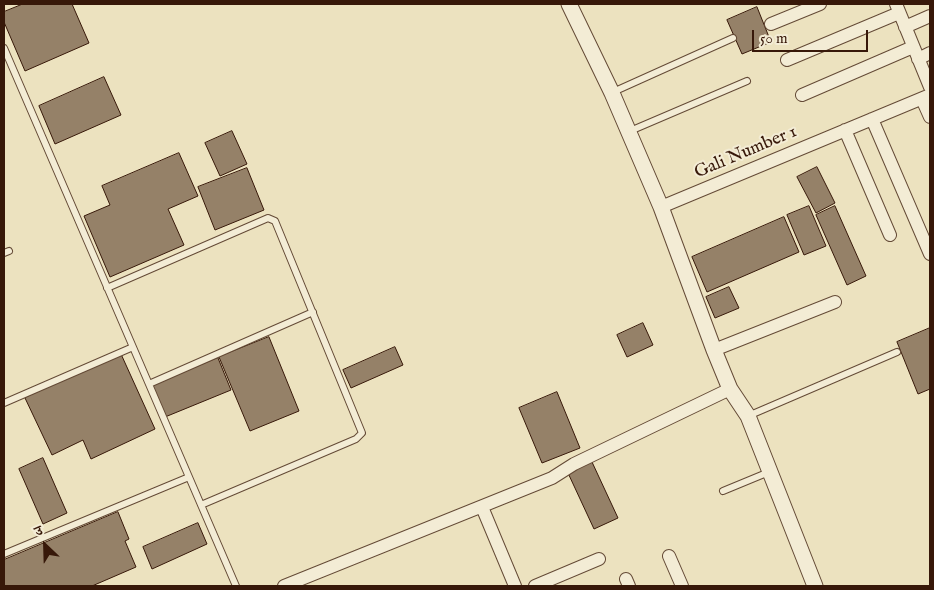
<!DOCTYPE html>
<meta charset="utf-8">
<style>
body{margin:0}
#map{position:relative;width:934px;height:590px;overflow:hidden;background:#ece2bf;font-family:"IM FELL English","Noto Serif Devanagari",serif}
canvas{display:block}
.frame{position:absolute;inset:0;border:5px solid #371809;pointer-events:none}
.north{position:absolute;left:20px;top:520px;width:50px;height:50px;-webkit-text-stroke:4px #f3ecd5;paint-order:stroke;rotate:336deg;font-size:14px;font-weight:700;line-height:20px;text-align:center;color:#371809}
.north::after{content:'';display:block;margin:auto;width:18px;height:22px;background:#371809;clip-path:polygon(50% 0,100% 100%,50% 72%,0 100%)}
.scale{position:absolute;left:752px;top:30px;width:116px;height:22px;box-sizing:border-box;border:2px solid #371809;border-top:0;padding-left:6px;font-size:15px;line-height:18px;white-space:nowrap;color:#371809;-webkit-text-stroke:4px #f3ecd5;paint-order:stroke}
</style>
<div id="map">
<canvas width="934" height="590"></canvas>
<div class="frame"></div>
<div class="north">उ</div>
<div class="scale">50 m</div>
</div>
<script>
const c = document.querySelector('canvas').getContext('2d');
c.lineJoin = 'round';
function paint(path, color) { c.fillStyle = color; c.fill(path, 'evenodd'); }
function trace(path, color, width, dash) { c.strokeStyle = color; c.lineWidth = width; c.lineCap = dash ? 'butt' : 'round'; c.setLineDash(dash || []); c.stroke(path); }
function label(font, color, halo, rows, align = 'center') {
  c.font = font + ' "IM FELL English",serif'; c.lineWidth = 4; c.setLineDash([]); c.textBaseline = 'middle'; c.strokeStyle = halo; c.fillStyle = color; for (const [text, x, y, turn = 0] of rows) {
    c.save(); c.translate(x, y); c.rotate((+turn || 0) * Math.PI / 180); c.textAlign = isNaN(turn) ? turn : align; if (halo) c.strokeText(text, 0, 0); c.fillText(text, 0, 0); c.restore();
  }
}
const building = new Path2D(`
 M23,4h49l17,39 -64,28 -21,-49v-10z
 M757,7l14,35 -29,12 -15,-34z
 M104,77l17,38 -66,29 -16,-38z
 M232,131l15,33 -27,12 -15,-33z
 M179,153l19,43 -30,13 16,36 -74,32 -26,-61 26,-11 -8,-19z
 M817,167l18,36 -19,10 -19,-36z
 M247,168l17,42 -49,20 -17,-43z
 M809,206l17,40 -22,9 -17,-40z
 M835,206l31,70 -19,9 -31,-70z
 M784,217l15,35 -92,40 -15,-35z
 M729,287l10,21 -24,10 -9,-21z
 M643,323l10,22 -26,12 -10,-22z
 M930,328v61l-12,5 -21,-52z
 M269,337l30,74 -49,20 -31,-74z
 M395,347l8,18 -52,23 -8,-18z
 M121,354l34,75 -64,30 -8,-19 -31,15 -27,-57z
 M218,358l13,32 -66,27 -13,-31z
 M557,392l23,56 -38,15 -23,-55z
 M43,458l24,55 -24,11 -24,-55z
 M592,462l26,56 -24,11 -26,-56z
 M118,512l11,27 -4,2 11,26 -44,19h-88v-26z
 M198,523l9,21 -55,25 -9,-22z`);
const service = new Path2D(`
 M4,48l232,538
 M613,92l120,-54
 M630,131l117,-50
 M4,253l5,-2
 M107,288l161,-70 7,3 87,212 -6,6 -155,66
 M149,384l164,-72
 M4,403l129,-56
 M748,416l149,-64
 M723,491l46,-19
 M4,554l185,-77`);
const minor = new Path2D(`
 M896,4l34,83
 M771,24l49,-20
 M905,27l25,-11
 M918,59l12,-6
 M787,60l112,-47
 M802,95l111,-48
 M922,99l8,18
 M872,119l58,135
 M845,130l45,105
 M661,207l269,-112
 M714,350l121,-48
 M482,507l33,79
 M669,556l13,30
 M626,579l3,7
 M284,586l268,-108 22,-14 156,-75
 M535,586l64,-27`);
const tertiary = new Path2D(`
 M569,4l43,89 49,114 53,143 16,39 18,27 67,170`);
const streetNames = [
 ["Gali Number 1",746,153,-23]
];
paint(building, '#958168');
trace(building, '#371809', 1);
trace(service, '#644a36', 8);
trace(minor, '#644a36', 14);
trace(tertiary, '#644a36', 17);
trace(service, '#f3ecd5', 6);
trace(minor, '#f3ecd5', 12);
trace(tertiary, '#f3ecd5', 15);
label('18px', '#371809', '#f3ecd5', streetNames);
</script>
